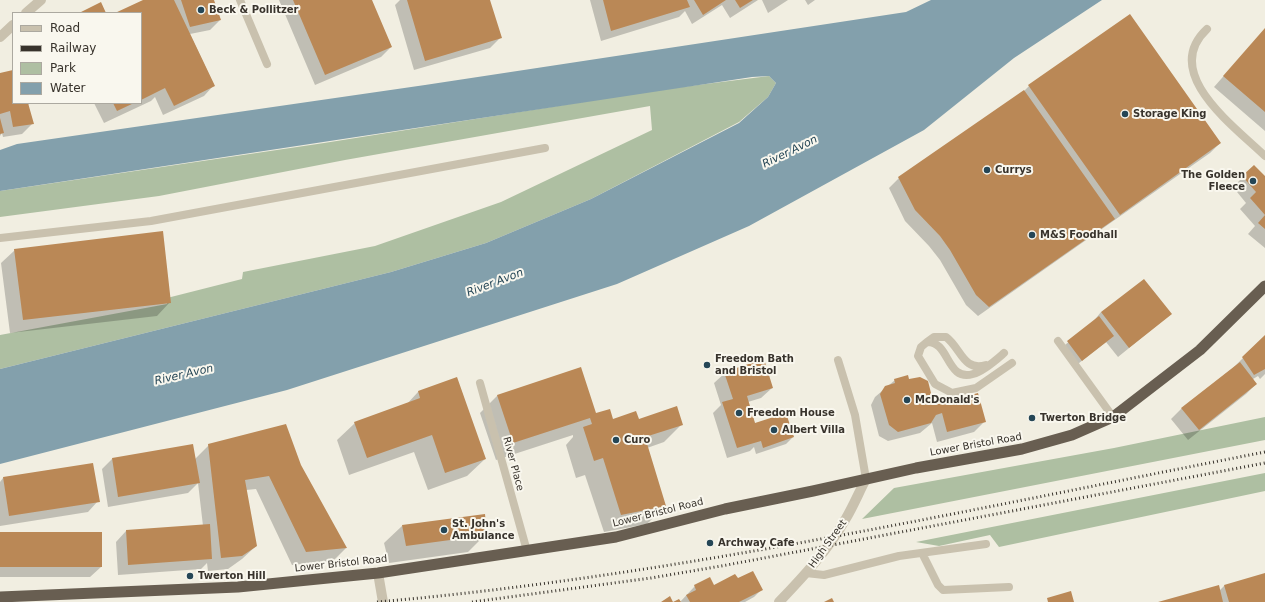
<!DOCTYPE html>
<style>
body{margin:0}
#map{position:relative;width:1265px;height:602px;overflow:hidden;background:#f1eee1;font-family:"DejaVu Sans",sans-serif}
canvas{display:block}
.legend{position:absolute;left:12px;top:12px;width:130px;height:92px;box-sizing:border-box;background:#f9f7ee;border:1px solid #aca9a0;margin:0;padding:5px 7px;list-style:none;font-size:12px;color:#38332c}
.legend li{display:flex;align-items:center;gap:8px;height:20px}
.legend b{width:20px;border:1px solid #aca9a0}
</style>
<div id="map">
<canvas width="1265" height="602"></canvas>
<ul class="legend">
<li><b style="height:5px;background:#c9c1ae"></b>Road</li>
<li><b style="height:5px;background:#38332c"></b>Railway</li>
<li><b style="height:11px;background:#aebfa2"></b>Park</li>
<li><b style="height:11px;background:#83a0ac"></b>Water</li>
</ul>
</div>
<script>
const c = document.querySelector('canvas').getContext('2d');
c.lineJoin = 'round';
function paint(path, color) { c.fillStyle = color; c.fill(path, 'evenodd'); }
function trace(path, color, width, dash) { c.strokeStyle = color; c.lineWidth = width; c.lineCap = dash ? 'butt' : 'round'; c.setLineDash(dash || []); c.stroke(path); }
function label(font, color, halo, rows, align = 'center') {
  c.font = font + ' "DejaVu Sans",sans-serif'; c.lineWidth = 4; c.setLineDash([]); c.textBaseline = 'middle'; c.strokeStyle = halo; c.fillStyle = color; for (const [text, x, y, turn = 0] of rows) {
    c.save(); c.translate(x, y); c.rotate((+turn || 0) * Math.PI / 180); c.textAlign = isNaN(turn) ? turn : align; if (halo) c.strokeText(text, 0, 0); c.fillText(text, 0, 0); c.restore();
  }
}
const green = new Path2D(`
 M769,76l7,7 -8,14 -29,25 -148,77 -105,44 -95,29 -391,97v-34l167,-31v-6l75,-19 1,-7 132,-26 126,-44 151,-72 -2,-24 -305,54 -186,36 -159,21v-26l324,-48 334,-53z
 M1265,417v23l-403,79 32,-31 220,-40z
 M1265,473v18l-266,56 -9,-12 -51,11 -23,-4z`);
const water = new Path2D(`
 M931,0h171l-88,58 -90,72 -175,96 -132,58 -330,106 -287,74v-95l391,-97 95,-29 105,-44 148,-76 29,-26 8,-14 -7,-7 -17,1 -752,114v-41l17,-6 408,-59 481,-73z`);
const shadow = new Path2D(`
 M146,0h67l7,20 -10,10 -20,4 24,51 -10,11 -41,19 -8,-18 -4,4 -47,22 -10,-20h47v-90h-23z
 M279,0h92l20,47 -10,10 -66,28z
 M400,0h89l11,38 -10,10 -76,22 -19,-65z
 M590,0h168l-28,18 -8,-13 -30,19 -7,-13 -6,6 -78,24z
 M762,0h26l-20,13z
 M805,0h10l-7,5z
 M1265,29v102l-51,-44z
 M13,71v32h17l-2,2 5,18 -11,11 -19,3 -1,-4 -2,3v-62z
 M1029,86l191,57 -10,10 -232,163 -12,-11 -26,-45 -11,-14 -24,-25 -16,-33 10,-10 124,-86z
 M1243,177l22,1v70l-17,-14 7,-8 -15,-17 6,-6 -13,-16z
 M15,250l155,52 -13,14 -147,17 -9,-70z
 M1101,312l70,2 -53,43 -12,-15 -32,25 -14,-18 32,-26z
 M1265,336v38l-5,5 -2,-3 -5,3 3,5 -10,10 -58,46 -17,-21 10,-10 52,-41z
 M725,373l47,15 -11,10 -13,4 7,22 38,13 -7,7 -30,10 -2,-7 -4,4 -23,7 -14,-45 8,-8 -7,-22z
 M456,379l29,80 -18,17 -39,14 -14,-38 -65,23 -12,-35 18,-17 51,-18 12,-13z
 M895,380l14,1 25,25 51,15 -11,11 -37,10 -5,-19 -12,10 -32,8 -9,-5 -8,-31 4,-8z
 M498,395l98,20 16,5h26l44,4 -18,18 -17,6 18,58 -18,18 -43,8 -19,-57 -9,3 -10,-33 7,-8v-2l-77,25 -16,-47z
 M192,445l3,14 14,-14 91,20 46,83 -13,13 -41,4 -36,-76 -10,1 10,56 -14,13 -14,10 -20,2 -1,-8 -6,6 -83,6 -2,-33 10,-11 77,-5 -5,-43 -10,10 -80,14 -6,-38 10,-10z
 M92,464l6,37 -10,11 -88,14v-44l3,-4z
 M402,526l83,9 -17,17 -79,11 -5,-20z
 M0,534l101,33 -11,10h-90z
 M1265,574v28h-105l59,-11 5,-5z
 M738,580l23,10 -7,7 -9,5h-65l15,-16h19z`);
const building = new Path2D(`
 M143,0h31l41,86 -41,20 -9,-18 -24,12v-87h-26z
 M181,0h33l7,20 -31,7z
 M293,0h79l20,47 -67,28z
 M407,0h83l12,38 -77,23z
 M603,0h84l3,7 -79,24z
 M694,0h32l-23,15z
 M735,0h18l-13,8z
 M101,2l5,11h-27z
 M1130,14l91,129 -101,72 -92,-130z
 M1265,28v84l-42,-36z
 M13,70v33h15l6,21 -21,3 -3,-16 -10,3v-41z
 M1024,90l91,129 -126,88 -13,-12 -26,-45 -10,-14 -25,-26 -17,-33z
 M113,103h21l-17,8z
 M0,118l4,15 -4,1z
 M1254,165l11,11v53l-7,-6 7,-8 -15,-17 6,-6 -14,-16z
 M163,231l8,72 -148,17 -9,-71z
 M1144,279l28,35 -43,34 -28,-36z
 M1099,316l15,20 -32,25 -15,-20z
 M1265,335v34l-11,6 -12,-18z
 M764,359l9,29 -26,8 8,27 31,-10 8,24 -31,11 -2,-7 -24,7 -15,-46 11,-3 -9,-27z
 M1240,362l17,22 -58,46 -18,-22z
 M581,367l15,46 14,-4 3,10 23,-8 3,8 38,-13 6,19 -38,12 21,69 -45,9 -18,-57 -9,3 -11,-34 9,-3 -2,-6 -77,25 -16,-48z
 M908,375l1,4 11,-2 8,4 6,24 44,-12 8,29 -39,10 -5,-19 -6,2 -5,8 -33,9 -9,-7 -9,-31 5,-8 10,-3 -1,-4z
 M457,377l29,82 -41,14 -13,-38 -65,23 -13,-36 66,-24 -2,-7z
 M286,424l15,41 46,83 -41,4 -37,-76 -24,4 12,66 -15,10 -21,2 -13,-114z
 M193,444l7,39 -82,14 -6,-39z
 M93,463l7,39 -91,14 -6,-39z
 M485,514l2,21 -81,11 -4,-21z
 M210,524l2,35 -84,6 -2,-35z
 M0,532h102v35h-102z
 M753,571l10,19 -24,12h-49l-4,-7 10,-5 -2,-5 16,-8 4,8 21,-11 3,4z
 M1265,573v29h-36l-5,-17z
 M1219,585l4,17h-65z
 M1071,591l3,11h-26l-1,-4z
 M670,596l3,6 6,-3 2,3h-20z
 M832,598l2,4h-10z`);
const service = new Path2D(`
 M240,0l27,64
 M1207,29c-47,44 27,97 58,127
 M0,238l151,-17 394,-73
 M1058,341l55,76
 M927,342l7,-5h12c15,11 17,35 40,28
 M1004,353c-8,7 -20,18 -31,21 -27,8 -23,-33 -46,-32l-6,5 -3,9 17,28 17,9 24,-5 36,-25
 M838,360l17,55 11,64
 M480,383l47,168
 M922,553l16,32 5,5 66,-3
 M806,573l18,2 75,-19 87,-12`);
const minor = new Path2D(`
 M26,13l15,-13
 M0,37l13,-12
 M378,573l5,29`);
const tertiary = new Path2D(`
 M779,602c24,-25 49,-52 66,-82 8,-13 14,-28 21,-41`);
const trunk = new Path2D(`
 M0,597l238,-10 140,-14 238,-36 109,-28 88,-18 103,-23 106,-19 50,-14 41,-18 87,-67 65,-64`);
const rail = new Path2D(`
 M377,602c299,-26 594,-93 888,-150
 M472,602l179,-24 76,-13 538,-102`);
const markers = [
 [201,10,4,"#254656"],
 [1125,114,4,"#254656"],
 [987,170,4,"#254656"],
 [1253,181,4,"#254656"],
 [1032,235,4,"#254656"],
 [707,365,4,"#254656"],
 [907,400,4,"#254656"],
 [739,413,4,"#254656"],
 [1032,418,4,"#254656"],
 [774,430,4,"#254656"],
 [616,440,4,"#254656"],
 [444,530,4,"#254656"],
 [710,543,4,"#254656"],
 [190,576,4,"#254656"]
];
const poiNames = [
 ["Beck & Pollitzer",209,10],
 ["Storage King",1133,114],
 ["Currys",995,170],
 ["The Golden",1245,175,"right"],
 ["Fleece",1245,187,"right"],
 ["M&S Foodhall",1040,235],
 ["Freedom Bath",715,359],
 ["and Bristol",715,371],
 ["McDonald's",915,400],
 ["Freedom House",747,413],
 ["Twerton Bridge",1040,418],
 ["Albert Villa",782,430],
 ["Curo",624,440],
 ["St. John's",452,524],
 ["Ambulance",452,536],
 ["Archway Cafe",718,543],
 ["Twerton Hill",198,576]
];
const streetNames = [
 ["Lower Bristol Road",976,445,-10],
 ["River Place",513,464,75],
 ["Lower Bristol Road",658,513,-14],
 ["High Street",828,544,-54],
 ["Lower Bristol Road",341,564,-6]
];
const waterNames = [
 ["River Avon",790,152,-26],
 ["River Avon",495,283,-21],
 ["River Avon",184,375,-13]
];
paint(green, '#aebfa2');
paint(water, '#83a0ac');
paint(shadow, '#0003');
paint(building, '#ba8856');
trace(service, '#c9c1ae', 8);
trace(minor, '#c9c1ae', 10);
trace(tertiary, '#c9c1ae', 10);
trace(trunk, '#685e51', 11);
trace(rail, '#38332c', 3, [1, 3]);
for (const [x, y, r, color] of markers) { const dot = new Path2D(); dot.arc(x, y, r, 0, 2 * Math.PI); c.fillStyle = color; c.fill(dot); trace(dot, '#f9f7ee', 1.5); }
label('bold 10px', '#38332c', '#f9f7ee', poiNames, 'left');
label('10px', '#38332c', '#f9f7ee', streetNames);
label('italic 11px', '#254656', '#f9f7ee', waterNames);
</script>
